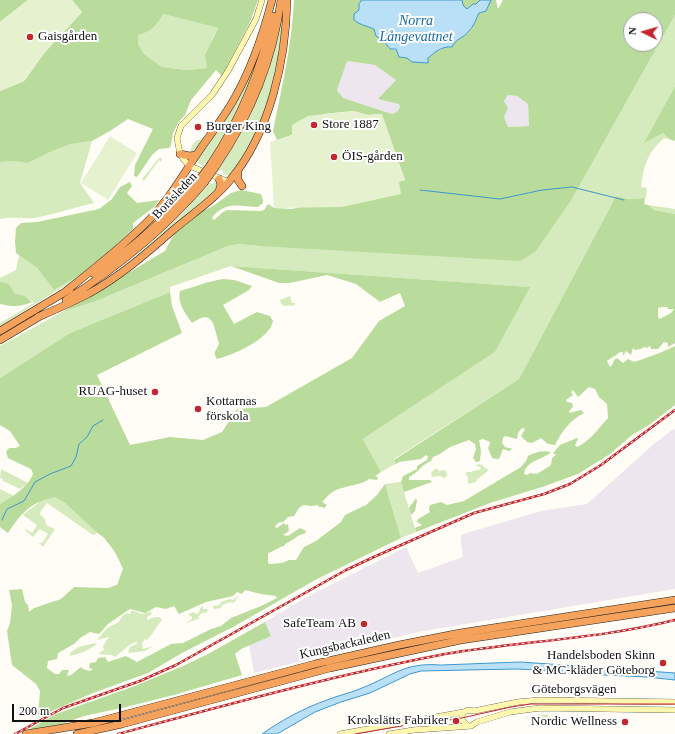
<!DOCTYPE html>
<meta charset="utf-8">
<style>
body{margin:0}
#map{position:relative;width:675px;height:734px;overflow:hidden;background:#fffdf5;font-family:Georgia,serif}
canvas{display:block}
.north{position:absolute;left:623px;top:12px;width:40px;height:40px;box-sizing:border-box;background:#fff;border:1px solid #a0a0a0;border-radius:50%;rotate:275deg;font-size:11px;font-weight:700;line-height:16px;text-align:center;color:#111}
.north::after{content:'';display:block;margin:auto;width:14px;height:18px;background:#c4262e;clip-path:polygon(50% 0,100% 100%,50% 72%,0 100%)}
.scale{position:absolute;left:12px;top:704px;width:109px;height:18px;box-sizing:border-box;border:2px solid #111;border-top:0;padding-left:5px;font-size:12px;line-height:14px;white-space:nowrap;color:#111;-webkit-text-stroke:3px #fff;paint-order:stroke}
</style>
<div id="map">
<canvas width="675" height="734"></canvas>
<div class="north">N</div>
<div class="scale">200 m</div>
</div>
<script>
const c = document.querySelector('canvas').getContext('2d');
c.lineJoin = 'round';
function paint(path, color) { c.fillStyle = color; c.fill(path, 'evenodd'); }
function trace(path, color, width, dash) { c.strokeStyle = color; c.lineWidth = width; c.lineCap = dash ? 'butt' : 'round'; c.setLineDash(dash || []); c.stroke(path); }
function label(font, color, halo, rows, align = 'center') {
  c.font = font + ' Georgia,serif'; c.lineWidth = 4; c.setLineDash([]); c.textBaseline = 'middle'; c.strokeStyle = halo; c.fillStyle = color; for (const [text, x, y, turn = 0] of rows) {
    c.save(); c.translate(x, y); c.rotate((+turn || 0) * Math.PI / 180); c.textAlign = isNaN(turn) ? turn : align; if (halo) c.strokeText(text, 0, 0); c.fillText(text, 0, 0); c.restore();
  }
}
const industrial = new Path2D(`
 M346,61l29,4 21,15 -17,19 20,5 1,3 -3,5 -5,2 -49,-16 -6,-8z
 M508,95l9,1 11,8 1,22 -21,1 -4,-10v-16z
 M675,428v161l-257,43 -164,41 -5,-29 22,-8 -6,-14 40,-24 101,-51 12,26 45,-16 -2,-15v-7l2,-1 78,-23 46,-7 68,-61z`);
const green = new Path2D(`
 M284,0c-3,52 -12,107 -38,153 -4,8 -10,15 -15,23l-8,-2v-4l-5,1c37,-57 56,-103 66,-171z
 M163,14l55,14 -6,11 -5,29 -21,2 -24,-3 -18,-13 -6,-10v-9l19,-12z
 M675,15v71l-30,56 18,-9 6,6 -5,-1c-17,16 -20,26 -23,49l6,1 -1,9 -1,1 -17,1 -12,-3 -97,183 -125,80 2,5c-6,2 -10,6 -15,8l-18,-33 132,-87 34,-65 -298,-21 -61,21v5l-100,41 -70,45v-32l62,-34 34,-11 132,-55 11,-2 20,2 313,-47z
 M265,33c-8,35 -22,69 -39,100 -6,10 -13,20 -18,30h-4v4l-8,-6 40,-60z
 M201,139l1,3 -6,9 -6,3c1,-8 3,-13 11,-15z
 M92,141l-12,42 14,20c-18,4 -36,10 -54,14 -13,3 -26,-1 -40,2v-57l13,-1 15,2 22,-11 21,-8z
 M159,158h3l-1,4 -2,-2 -15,21 -2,-2z
 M191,173l4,1 -1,3 1,1c-24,30 -52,55 -82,78l75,-82z
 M213,181l5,2 -2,8c-40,33 -78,68 -122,96l34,-24 35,-31 19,-18 28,-32 1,2h3z
 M648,205l27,4v5l-21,-4z
 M133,229l1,1 -29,27 -20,16 -85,53v-3l34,-20 -9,-7 -11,-3 -12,-12h-2v-3l16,-8 3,-15 18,13 17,22 51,-35z
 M290,296l2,7h3v2l-10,1 -4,-2 -1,-4z
 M478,464l4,1 6,5 -1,2 -10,7 -1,3 -8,2v-7l-3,-3 2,-2h3l11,-3 -1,-2 -4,-1z
 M436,468l3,3 5,-1 2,1 1,5 -3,2 -4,-2 -8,1 -1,-4z
 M1,469l27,14 -8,6 -17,-8v-2l-3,-1z
 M401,482l15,50 -15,6 -16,-54z
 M0,489l14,7 -14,8z
 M55,496l44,32 -3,6 -3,1 -46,-32 -6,8 -1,3 5,5 1,6 9,4 -12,18 -4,-4h3l6,-9 -8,-5 -7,8 -8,-7 1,-1 6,4 5,-8 -14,-10 18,-14z
 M238,596l1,1 -3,2v2l-3,2 -3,-1 -8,3 -1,3 -6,1 -2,-1v-2l7,-1 1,-3 9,-3 3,1z
 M203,606v3h5l-1,3 -6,2 -3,3 2,1 -15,6 7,-5v-3l-3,1v-3l4,-2 5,2 3,-7z
 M131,611c9,0 9,6 19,0l2,3 -5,3v3l8,-3h4l3,3c-6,7 -9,14 -15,20l-2,-1 -3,4 1,6 10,-3 -8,5 -17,2 2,-6 8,-4 -3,-1c-8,4 -13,10 -20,15l-3,-2 -14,-1 6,-4 -1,-4 6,-9 -12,3 10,-12 12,-6 3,-6 5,-3 3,1z
 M95,643l1,2 -12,7 -14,4v-3l8,-6z
 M538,714l10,1v6l-9,1z`);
const forest = new Path2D(`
 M0,0h28l-28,22z
 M72,0h186l-8,22 -28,54 -6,-6 -25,30 -6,15 -7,8 -5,10 -2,12 -2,3 -10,1 -7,6 -15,22 -3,-1 1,-11 18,-36 -25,-10 -18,12 -18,10 -21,3 -21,8 -22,11 -15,-2 -13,1v-71l24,-10 21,-29 37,-40zM163,14l55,14 -13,27 2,13 -21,2 -24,-3 -18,-13 -6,-10v-9c14,-4 18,-9 25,-21z
 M294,0h68l-3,4v20l6,1 9,4 2,7 8,5 6,8c14,1 19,14 37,14l1,-5 8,-7 4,-1 28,-17 4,-5 7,-15 7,-2 5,-11h5l2,9 5,-9h172v15l-103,184 -37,53 -15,9 -261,-15 -20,-2 -11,2 -132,55 -34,11 103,-61 10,-19 25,-20 13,-6 18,-13 10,-3 20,4 2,6v3l-5,4c-19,-1 -31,-6 -45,9l-1,2 2,2 9,-8 4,-2 34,1 3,-1 4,-6 6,4 18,1 113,-29 -24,-66 -13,1 -15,-4 -30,3 -31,21 -15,5 -4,-9c9,-44 19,-87 21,-131zM631,20h24v24h-24zM347,61l28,4 21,15 -18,19 21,5 1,3 -3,5 -5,2 -49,-16 -6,-8zM508,95l9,1 11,8 1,22 -21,1 -4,-10 4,-9 -4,-7z
 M462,0h18l-4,4h-3l-6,5 -4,-4z
 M675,86v55l-6,-2 -6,-6 -19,10z
 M130,182l2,4 -5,7 10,10 22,-3 -5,7 -21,16v6l-28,26 -24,19 -27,16 -17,-22 -21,-15 -1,-12 1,-13 5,-5 16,-1 62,-13 13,-10 8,-12z
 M616,196l12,3 17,-1 -1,6 4,1 6,5 21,4v129l-7,4v-4l-4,-1 -6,7h-7l-1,-3 -3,2 -3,-1 -3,2 -6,1 -2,-2 -2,7 -5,-4 -3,5v-4h-3c-4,4 -8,5 -13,9l3,6 2,-2 2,-5 3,-2 6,5 5,-4 6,3c15,-5 27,-9 41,-16v59l-26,20 -17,10 -22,19 -32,20 -33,12 -55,17 -74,29 -1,-4 7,-3 -5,-3 1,-3 12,-7 -1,-3 1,-4 11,-3 6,3 17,-4 57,-34 5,-6 2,-5c7,-4 15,-6 23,-4 -8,8 -25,8 -27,22l3,1 3,-2 7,1 14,-9 1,-7 4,-3 -3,-2 7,-8 17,-7 1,1 -3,6 2,2c12,-5 22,-19 31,-29l-1,-14 -8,-7 -4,-8 -6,-2 -11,10 -5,-7 -2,2 2,3 -7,5 1,2 5,1 1,4 -4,4 1,2 11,-3 3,3c-14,7 -22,18 -29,32l-7,-1 -7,-6 -9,5 -5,-1 -6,-6 4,-7 -3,-1 -4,5 -1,6 -12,-3 -2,2 -1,5 3,4 8,2 -4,2 -6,-2 -4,10h-3l-4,-1 -4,-10 2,-4v-2l-7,-3 -4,1 2,11 -1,10 -4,1 -3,-4 3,-9 -1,-5 -6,-4 -19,7 -10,7 -7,3 -2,4c-9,3 -13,12 -22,16v3h21l2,2 -28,10 -3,-10 2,-6 14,-7v-3l10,-6 1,-3 -2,-2 -5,4 -22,3 -3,2 -2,-4 125,-81zM662,307h5l1,2h6l-3,4 -11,6 -2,-2v-9z
 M231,266l299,21 -35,65 -132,87 18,33 -6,4 3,1 -1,3 -8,-1c-7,6 -24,7 -33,11 -5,2 -10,8 -14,12l5,3 -4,4v-2h-4l-1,-2 -7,1 -8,-1 -4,3 -5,8 -6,1 -5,5c-4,0 -6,1 -8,5l2,1 7,-5 1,2 3,-1 1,7 -6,4 5,1 12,-8 6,3v1c-1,2 -4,2 -6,3 -5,2 -7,6 -14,8l-2,3c-6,1 -9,5 -16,7v9l1,2 13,-1 7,-3h7l8,-13 12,-6 25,-19 4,-7 21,-10 11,-10 8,-11 16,54 -84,41 -84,48 -51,26 -34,20 -55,20 -55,24 2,-26 -4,-7 -24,-19 -5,-34 3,-8 2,-18 -3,-15 13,-1 3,13 3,3 1,7 5,-4 27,-9 13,-12 34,1 9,-3 6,-16c-5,-11 -6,-15 -14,-25 -4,-4 -4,-7 -9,-9l-35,-32 -10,-6c-24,5 -34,16 -47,36l-8,-6v-23c11,-6 29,-18 33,-30l-2,-5 -23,-11 -2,-6 3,-4h6l5,-2 -10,-15 -10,-6v-47l70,-45 100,-41 2,14 10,27 -85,42 33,70 40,-8 33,3 19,-8 15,-23 29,-2 86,-49 27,-37 26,-15 -5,-13 -20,9 -24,-18 -29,-9 -37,8h-11zM245,590l16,4 15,2 1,2 -16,8 -30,12 -10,8 -10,3 -28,14 -12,1 -34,18 -11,-6 -18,6 -3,-5 -7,1 -2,4 -6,1 -1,5 4,1 -3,2 -7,-2 -2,-2 -10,8 -4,1 2,-6h-7l-3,4h-4l-8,-6 1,-7 9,-2 1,-6 16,-9 6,-6 10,-6 9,2 9,-10 22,-15 15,4 11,-6 10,2 8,-3 5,8 27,-12 27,-6 4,-4 5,2z
 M223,279l11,1 18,6 -3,4 -26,15 11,19 23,-12 13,4 3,5c-3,18 -40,34 -56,38 -5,-8 0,-8 2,-16 -6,-18 -5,-35 -27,-20 -7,-10 -15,-20 -12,-32 14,-4 29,-10 43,-12z
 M0,281l9,3 5,9 11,3 7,6c-11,5 -20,5 -32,2z
 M416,498l1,3 -2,10 -4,4 -2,-7z
 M265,622l6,14 -30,13 -6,5 7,21 -68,20 -48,12 -42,9 -22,8 -36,7 30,-17 76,-27 51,-21 25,-12z`);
const pitch = new Path2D(`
 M28,0h44l10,12 -37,40 -22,29 -23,10v-69z
 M353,111l15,4 14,-1 23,66 -6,2 2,12 -59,13 -68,1 -4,-66 22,-7v-10l16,-9z
 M110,136l27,17 -29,47 -27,-17z`);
const water = new Path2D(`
 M362,0h100l1,5 4,4 6,-5h3l4,-4h11l-5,11 -7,2c-3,6 -5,13 -10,18 -5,7 -14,8 -17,16 -10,-1 -17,5 -24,11v5l-16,-1 -5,-4 -8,-1 -3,-8h-6l-6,-8 -8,-5 -2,-7c-7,-3 -14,-4 -20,-9v-6l5,-4v-6z
 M521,662l154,11v7l-28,-3 -63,-3 -24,-3 -44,-2 -95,2 -11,3 -40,19 -29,9 -26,10 -38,22h-15c20,-14 42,-26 65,-34 12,-5 24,-7 35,-12 31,-12 42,-26 78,-23z`);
const stream = new Path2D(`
 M420,190l80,9 42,-9 30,-3 52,13
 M2,520l5,-11 17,-8 11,-19 15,-8 21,-8 5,-9 3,-13 8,-7 6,-11 10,-6`);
const secondary = new Path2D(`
 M229,182l-39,-16 -6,-6 -4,-6 -3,-16 4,-12 31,-31 16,-24 28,-52 6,-19
 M464,712l-2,4v4l5,5
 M340,734l124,-22 4,-2 6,1 44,-9 22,-2 135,2
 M389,734l25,-4 57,-4 6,-4 33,-10 30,-4 135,2`);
const highway = new Path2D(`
 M180,154l10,2 6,-1
 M211,164c30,-46 50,-94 62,-148
 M216,166c34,-50 57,-105 65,-166
 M238,170v10l4,6
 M219,191l2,-7 -2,-5
 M94,274c40,-26 74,-58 105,-94
 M66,291c28,-22 57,-45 83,-71 20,-21 32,-42 48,-66 12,-18 25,-34 36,-53 18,-31 30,-66 39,-101
 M66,300c52,-33 98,-70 138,-117
 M38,317c17,-7 34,-15 50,-23 31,-17 58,-40 84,-63 20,-17 43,-32 59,-52 39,-47 55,-119 56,-179
 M0,331l70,-42
 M0,340l42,-25
 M26,734l67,-11 222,-59 84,-19 61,-12 215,-33
 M77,734l45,-10 208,-56 131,-28 214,-32`);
const tram = new Path2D(`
 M355,734l52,-9 50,-6 54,-12 20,-3h144`);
const rail = new Path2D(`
 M15,734l48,-26 77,-27 36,-16 170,-95 30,-14 98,-43 70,-19 26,-10 31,-19 74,-55
 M118,734c108,-29 217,-59 327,-80 76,-13 155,-15 230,-34`);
const highwayBridge = new Path2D(`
 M199,180l12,-16
 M204,183l12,-17`);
const markers = [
 [30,37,4,"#c4262e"],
 [314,125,4,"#c4262e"],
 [198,127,4,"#c4262e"],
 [334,157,4,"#c4262e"],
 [155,392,4,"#c4262e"],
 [198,409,4,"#c4262e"],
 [364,624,4,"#c4262e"],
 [663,663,4,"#c4262e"],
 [456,721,4,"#c4262e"],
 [625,722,4,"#c4262e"]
];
const poiNames = [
 ["Gaisgården",38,37],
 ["Store 1887",322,125],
 ["Burger King",206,127],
 ["ÖIS-gården",342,157],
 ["RUAG-huset",147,392,"right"],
 ["Kottarnas",206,402],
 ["förskola",206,417],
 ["SafeTeam AB",356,624,"right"],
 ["Handelsboden Skinn",655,656,"right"],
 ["& MC-kläder Göteborg",655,671,"right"],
 ["Krokslätts Fabriker",448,721,"right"],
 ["Nordic Wellness",617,722,"right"]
];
const streetNames = [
 ["Boråsleden",175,196,-47],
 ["Kungsbackaleden",345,645,-13],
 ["Göteborgsvägen",574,690]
];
const waterNames = [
 ["Norra",416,21],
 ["Långevattnet",416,37]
];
paint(industrial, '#eee6ef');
paint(green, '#d5ebbd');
paint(forest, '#b9dc9c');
paint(pitch, '#e6f2cf');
paint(water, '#b9e0f7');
trace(water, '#3f96cf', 1);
trace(stream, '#3f96cf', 1);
trace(secondary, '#333', 6);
trace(highway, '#222', 8);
trace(secondary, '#fff6b0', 5.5);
trace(highway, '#f5a25d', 7);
trace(tram, '#c4262e', 1);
trace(rail, '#c4262e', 2.5);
trace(rail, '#fff', 1, [3]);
trace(highwayBridge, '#222', 8, []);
trace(highwayBridge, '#f5a25d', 7);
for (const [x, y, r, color] of markers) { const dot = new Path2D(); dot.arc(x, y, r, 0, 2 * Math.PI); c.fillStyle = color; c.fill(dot); trace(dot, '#fff', 1.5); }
label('13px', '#111', '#fff', poiNames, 'left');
label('13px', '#111', '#fff', streetNames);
label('italic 14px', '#1768a6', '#fff', waterNames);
</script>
